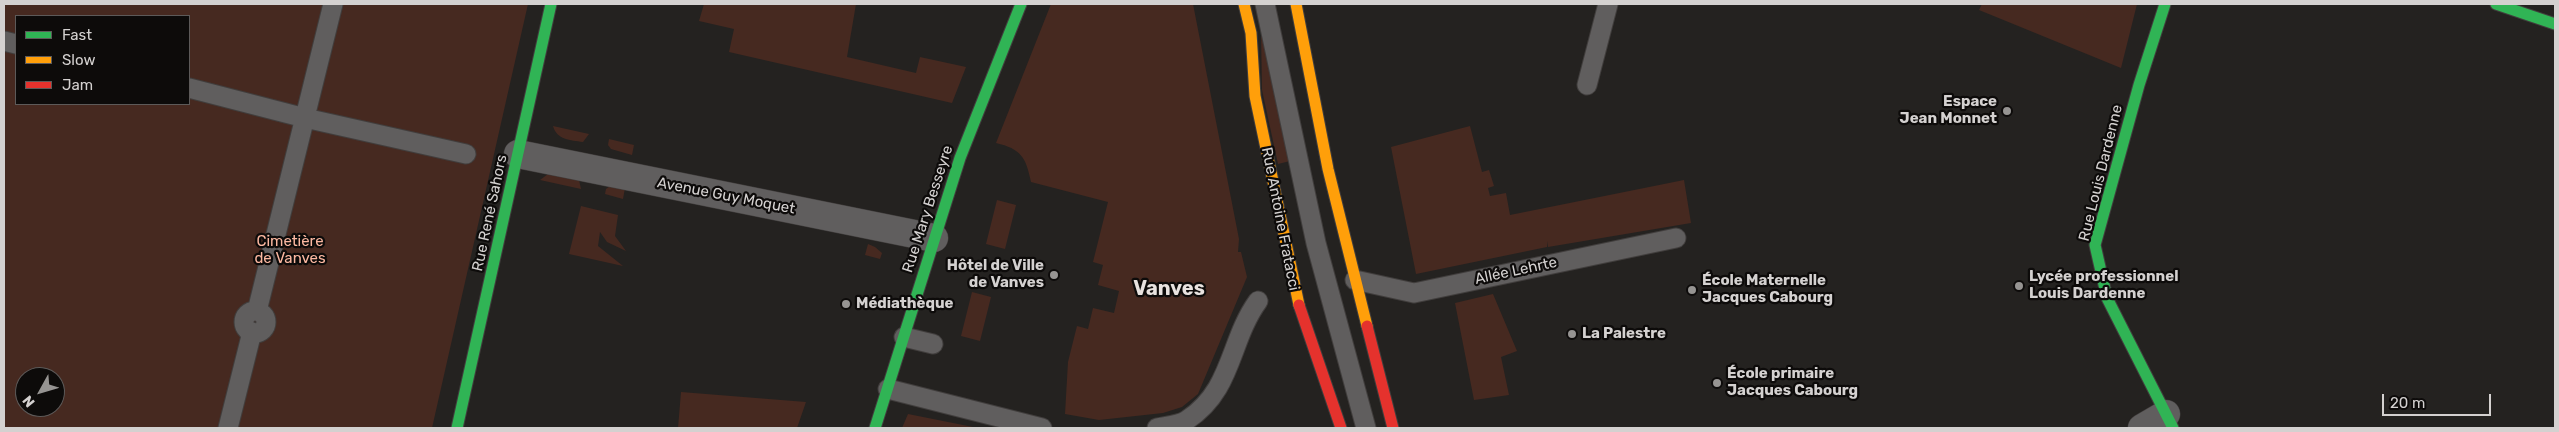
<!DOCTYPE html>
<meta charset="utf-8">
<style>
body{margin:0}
#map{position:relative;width:2559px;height:432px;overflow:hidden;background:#242220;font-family:Rubik,sans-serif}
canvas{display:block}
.frame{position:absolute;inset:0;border:5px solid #d4d1d0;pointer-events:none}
.legend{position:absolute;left:15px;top:15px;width:175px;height:90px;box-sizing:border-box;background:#0d0b0a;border:1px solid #5d5a59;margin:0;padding:6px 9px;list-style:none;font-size:15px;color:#d4d1d0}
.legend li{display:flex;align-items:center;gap:10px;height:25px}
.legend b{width:25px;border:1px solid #5d5a59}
.north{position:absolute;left:15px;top:367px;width:50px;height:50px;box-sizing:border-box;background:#0d0b0a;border:1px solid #5d5a59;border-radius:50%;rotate:231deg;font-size:14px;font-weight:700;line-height:20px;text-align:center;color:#d4d1d0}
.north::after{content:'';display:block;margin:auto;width:18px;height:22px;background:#969492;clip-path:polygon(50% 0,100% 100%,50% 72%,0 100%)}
.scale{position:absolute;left:2382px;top:394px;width:109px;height:22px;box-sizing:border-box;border:2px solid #d4d1d0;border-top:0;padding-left:6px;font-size:15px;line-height:18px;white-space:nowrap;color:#d4d1d0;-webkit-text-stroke:4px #0d0b0a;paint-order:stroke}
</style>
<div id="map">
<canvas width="2559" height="432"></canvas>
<div class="frame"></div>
<ul class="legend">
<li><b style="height:6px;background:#30b455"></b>Fast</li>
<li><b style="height:6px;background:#ff9f0a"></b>Slow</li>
<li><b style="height:6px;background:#e5322d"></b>Jam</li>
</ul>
<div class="north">N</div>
<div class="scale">20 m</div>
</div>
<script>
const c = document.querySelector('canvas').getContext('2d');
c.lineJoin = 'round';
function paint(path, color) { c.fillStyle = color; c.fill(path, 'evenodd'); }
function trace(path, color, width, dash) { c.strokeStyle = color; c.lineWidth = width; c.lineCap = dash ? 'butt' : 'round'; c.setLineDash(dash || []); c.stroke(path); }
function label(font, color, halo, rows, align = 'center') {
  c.font = font + ' Rubik,sans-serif'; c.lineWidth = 4.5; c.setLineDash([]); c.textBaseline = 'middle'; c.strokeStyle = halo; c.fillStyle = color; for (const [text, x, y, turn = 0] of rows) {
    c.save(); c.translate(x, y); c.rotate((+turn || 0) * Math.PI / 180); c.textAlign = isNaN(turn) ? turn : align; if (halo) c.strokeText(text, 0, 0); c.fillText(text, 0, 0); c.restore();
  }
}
const green = new Path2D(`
 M4,4h524l-96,424h-428zM16,16h173v88h-173zM25,377h30v30h-30z
 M704,4h152l-9,53 69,16 4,-16 46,10 -14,36 -223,-51 5,-23 -35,-8z
 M1051,4h142l46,235 -1,13h3l6,25 -49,117 -16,13 -19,6 -64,7 -34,-6 3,-52 9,-36 11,3 5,-21 21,5 5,-22 -21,-6 5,-20 -10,-3 15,-60 -77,-20c-5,-25 -10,-33 -35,-39z
 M1982,4h155l-16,64 -142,-58z
 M1261,33l29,128 -12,3 -16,-74z
 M553,126l36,8 -6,8c-13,-2 -26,-2 -30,-16z
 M1470,126l12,46 7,-2 5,16 -6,2 2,8 16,-3 4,22 174,-35 7,43 -143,24 -1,-6v6l-131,27 -25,-127z
 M609,139l25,6 -2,10 -21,-6 -3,-4z
 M548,174l31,6 2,9 -41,-9z
 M610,186l15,2 -2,11 -18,-5 1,-5z
 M997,200l19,5 -11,44 -19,-5z
 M581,206l37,9 -3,21 11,15 -19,-9 -7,-10 -2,14 25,20 -54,-12z
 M868,244l7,3 7,6 -2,6 -15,-4z
 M972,292l19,5 -11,44 -19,-5z
 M1493,294l24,57 -16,6 8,38 -35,5 -19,-97z
 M681,392l125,10 -9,26h-119z
 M908,414l70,14h-76z`);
const lane = new Path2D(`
 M1265,4l51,239 50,185
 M4,41l12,3
 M1587,85l21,-81
 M189,88l116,30 161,36
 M1355,280l59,13 262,-55
 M257,311l76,-307
 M244 322a11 11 0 1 1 22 0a11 11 0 1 1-22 0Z
 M904,337l29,7
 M888,389l154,39
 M228,428l24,-96
 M1157,428c9,-2 23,-3 30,-8 46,-30 42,-79 71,-119`);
const street = new Path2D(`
 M518,154l416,84
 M2142,428l24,-14`);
const fast = new Path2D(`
 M2165,4l-26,81 -44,160 12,53 66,130
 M2496,4l59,20
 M457,428l94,-424
 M875,428l85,-270 61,-154`);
const slow = new Path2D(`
 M1244,4l7,29 4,63 44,209
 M1296,4l32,165 39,157`);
const jam = new Path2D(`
 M1299,305l42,123
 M1367,326l26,102`);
const markers = [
 [2007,111,5,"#969492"],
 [1054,275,5,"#969492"],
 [2019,286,5,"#969492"],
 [1692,290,5,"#969492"],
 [846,304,5,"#969492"],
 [1572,334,5,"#969492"],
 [1717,383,5,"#969492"]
];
const poiNames = [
 ["Espace",1997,102,"right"],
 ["Jean Monnet",1997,119,"right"],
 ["Hôtel de Ville",1044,266,"right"],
 ["de Vanves",1044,283,"right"],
 ["Lycée professionnel",2029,277],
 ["Louis Dardenne",2029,294],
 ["École Maternelle",1702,281],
 ["Jacques Cabourg",1702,298],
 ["Médiathèque",856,304],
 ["La Palestre",1582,334],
 ["École primaire",1727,374],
 ["Jacques Cabourg",1727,391]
];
const streetNames = [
 ["Rue Louis Dardenne",2101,173,-76],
 ["Avenue Guy Moquet",726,196,11],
 ["Rue Mary Besseyre",928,209,-72],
 ["Rue René Sahors",490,213,-78],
 ["Rue Antoine Fratacci",1280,219,79],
 ["Allée Lehrte",1516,271,-12]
];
const parkNames = [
 ["Cimetière",290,242],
 ["de Vanves",290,259]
];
const districtNames = [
 ["Vanves",1169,289]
];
paint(green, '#462920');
trace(lane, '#413e3d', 21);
trace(street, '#413e3d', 29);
trace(fast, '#413e3d', 13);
trace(slow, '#413e3d', 13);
trace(jam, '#413e3d', 13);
trace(lane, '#605e5e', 19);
trace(street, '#605e5e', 28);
trace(fast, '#30b455', 11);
trace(slow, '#ff9f0a', 11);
trace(jam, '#e5322d', 11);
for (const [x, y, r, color] of markers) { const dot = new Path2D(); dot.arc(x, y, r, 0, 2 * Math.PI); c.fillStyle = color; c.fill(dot); trace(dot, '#0d0b0a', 2); }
label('bold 15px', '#d4d1d0', '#0d0b0a', poiNames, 'left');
label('15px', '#d4d1d0', '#0d0b0a', streetNames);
label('15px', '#fcb8a1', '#0d0b0a', parkNames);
label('bold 20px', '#e8e2df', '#0d0b0a', districtNames);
</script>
